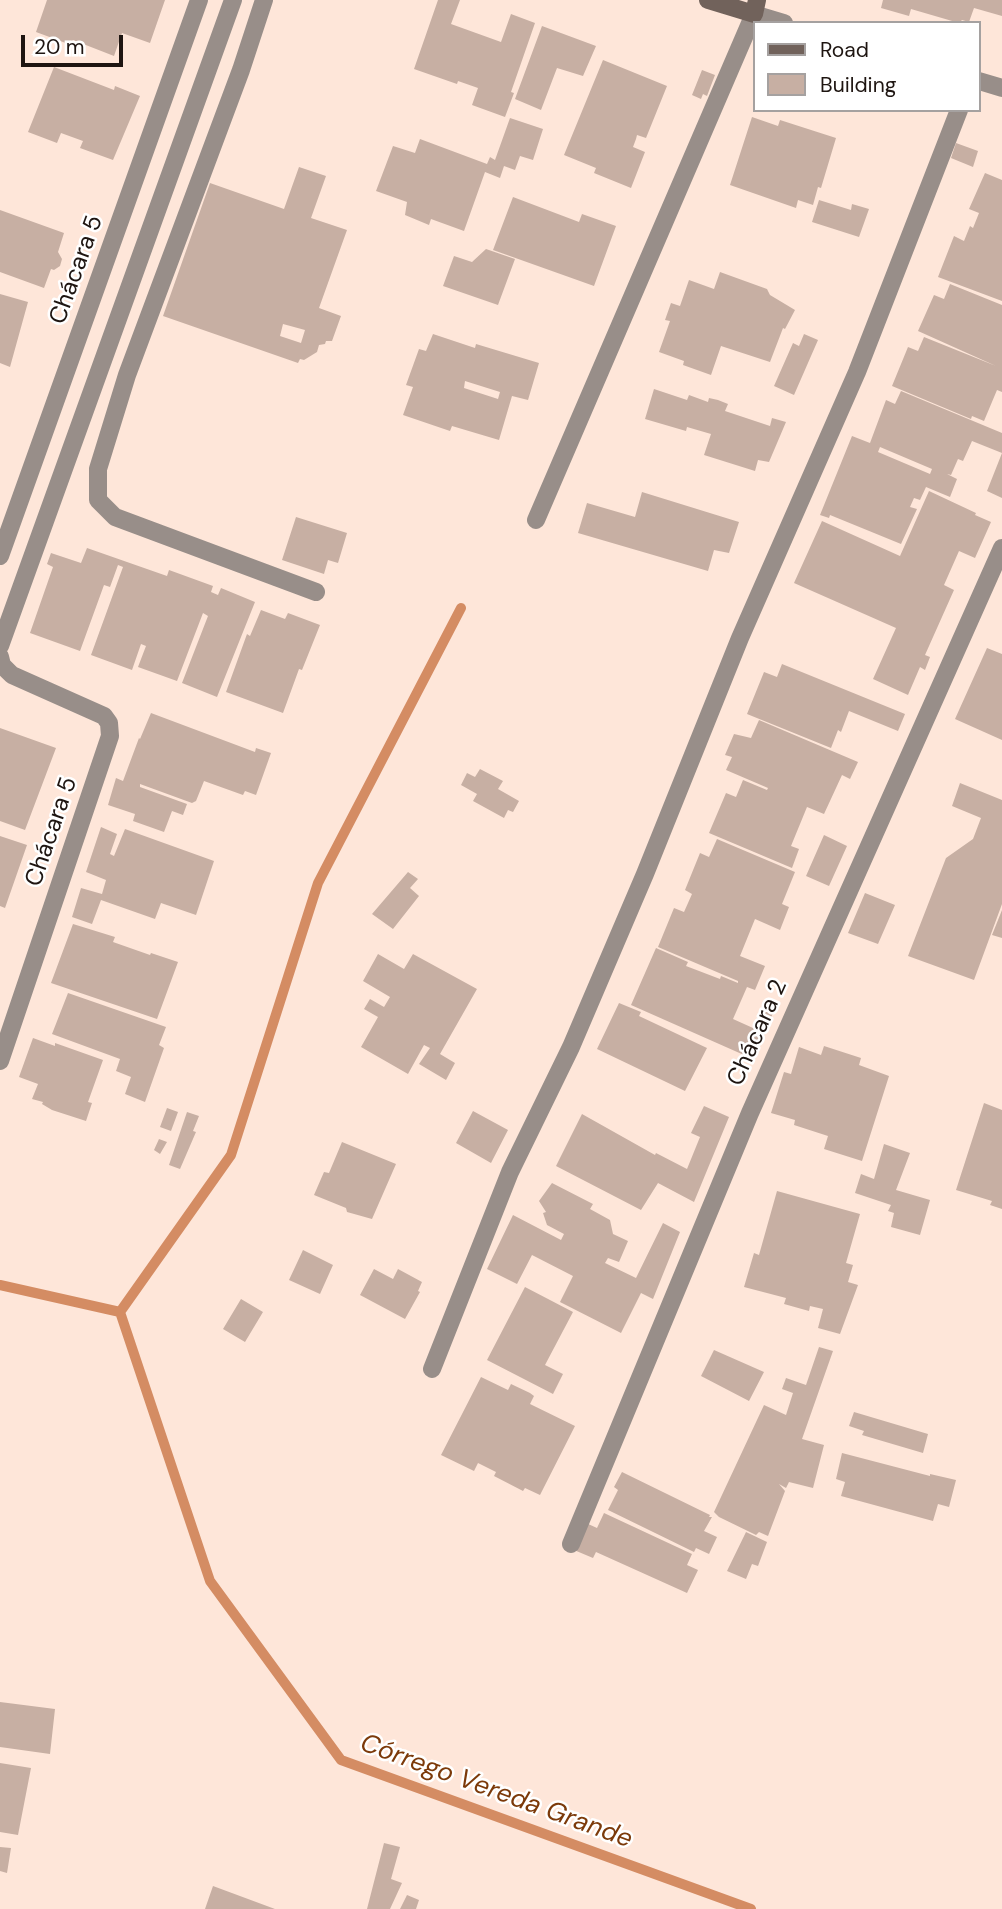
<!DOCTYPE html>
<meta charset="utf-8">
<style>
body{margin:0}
#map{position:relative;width:1002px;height:1909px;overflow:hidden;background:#fee6d9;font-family:"DM Sans",sans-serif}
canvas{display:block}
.legend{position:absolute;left:753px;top:21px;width:228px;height:91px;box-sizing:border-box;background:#fff;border:2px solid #a5a1a0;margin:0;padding:9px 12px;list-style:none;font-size:21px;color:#1e1511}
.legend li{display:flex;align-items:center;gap:14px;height:35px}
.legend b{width:35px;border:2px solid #a5a1a0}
.scale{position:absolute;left:21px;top:35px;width:102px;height:32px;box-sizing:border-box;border:4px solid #1e1511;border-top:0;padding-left:9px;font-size:21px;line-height:24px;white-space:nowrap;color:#1e1511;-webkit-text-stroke:5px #fff;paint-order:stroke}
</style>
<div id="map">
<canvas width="1002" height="1909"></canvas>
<ul class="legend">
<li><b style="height:9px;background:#71625b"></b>Road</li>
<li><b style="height:19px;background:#c7afa3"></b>Building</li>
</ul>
<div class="scale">20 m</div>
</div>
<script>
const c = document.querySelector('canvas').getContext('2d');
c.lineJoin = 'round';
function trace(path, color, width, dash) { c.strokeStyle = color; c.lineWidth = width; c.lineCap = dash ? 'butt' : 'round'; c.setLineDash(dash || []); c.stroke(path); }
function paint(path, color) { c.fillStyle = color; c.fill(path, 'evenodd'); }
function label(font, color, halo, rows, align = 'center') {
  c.font = font + ' "DM Sans",sans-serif'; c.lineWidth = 5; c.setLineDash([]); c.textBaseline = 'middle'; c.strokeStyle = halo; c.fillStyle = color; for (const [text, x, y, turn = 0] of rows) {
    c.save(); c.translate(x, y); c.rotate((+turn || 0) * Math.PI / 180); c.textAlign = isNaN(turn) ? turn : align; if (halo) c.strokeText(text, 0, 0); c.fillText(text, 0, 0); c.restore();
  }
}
const stream = new Path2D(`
 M0,1285l120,27 90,269 131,179 410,149
 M120,1312l111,-157 87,-272 143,-275`);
const building = new Path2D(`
 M47,0h118l-15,43 -28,-10 -8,23 -41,-16 -2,5 -35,-13z
 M438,0h22l-9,24 50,18 10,-28 24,9 -24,69 3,1 -9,24 -33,-12 6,-17 -20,-7 -1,3 -43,-15z
 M883,0h119v16l-28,-8 -5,14 -7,-2 -3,3 -48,-14 -2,7 -28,-8z
 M542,26l54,20 -13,30 -26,-8 -16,42 -26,-11z
 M603,60l64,26 -21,52 -9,-3 -1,4 -3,8 12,5 -14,36 -37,-15 2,-5 -32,-13z
 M54,67l60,23 1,-4 25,10 -27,64 -33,-12 3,-7 -22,-8 -4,10 -29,-11z
 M702,70l13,5 -8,21 -4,-2 -2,5 -9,-4z
 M752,117l26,9 2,-6 56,18 -15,50 -3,-1 -5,18 -15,-5 -2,8 -66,-23z
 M510,118l33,11 -10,31 -13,-4 -5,14 -11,-4 -4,12 -15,-6 -21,59 -33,-12 -2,6 -24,-10 2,-13 -31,-11 17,-45 22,7 5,-14 67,25 3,-7 5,3z
 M956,143l22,8 -5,16 -22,-9z
 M299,167l27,9 -15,42 36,12 -28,78 22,8 -9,25h-6l-1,3 -6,1 -2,7 -13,8 -4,-1 -2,4 -135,-47 47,-133 74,26zM283,324l22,6 -4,13 -21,-7z
 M985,173l17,7v121l-64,-24 16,-41 10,5 6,-15 3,2 6,-15 -10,-4z
 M513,197l66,25 3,-8 34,12 -22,60 -101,-36z
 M819,200l32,10 1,-6 17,5 -10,28 -47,-15z
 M0,210l64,23 -6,19 4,7 -2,7 -6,4 -3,-1 -7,19 -44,-16z
 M486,249l29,10 -17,46 -55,-19 11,-30 18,6z
 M720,272l47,17 3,6 25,15 -10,19 -2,-1 -13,34 -49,-16 -10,29 -28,-10 1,-4 -25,-9 11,-31 -5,-1 6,-17 9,3 9,-26 25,9z
 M950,284l52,21v87l-5,-2 -13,31 -12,-5 -1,3 -79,-33 16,-39 10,4 6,-14 72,29 -78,-35 16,-36 10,4z
 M0,294l28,8 -18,65 -10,-4z
 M433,334l42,14 1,-4 63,19 -11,37 -16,-4 -13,44 -47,-14 -2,5 -47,-16 10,-28 -7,-2 13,-36 7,2zM465,381l35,11 -2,7 -34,-11z
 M804,334l14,6 -24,55 -20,-9 19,-43 6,3z
 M654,389l33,11 2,-5 19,7 1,-4 9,2 10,4 -3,7 45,15 2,-8 14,4 -17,40 -11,-2 -3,11 -51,-16 7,-21 -24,-7 -1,4 -41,-12z
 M901,391l101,42v20l-30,-12 -9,20 -5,-2 -7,16 -4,-1 10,5 -7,18 -24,-10 -6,13 -6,-2 -4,9 7,2 -16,35 -71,-29 -1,3 -9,-3 32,-79 18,7 16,-43 9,4zM880,447l52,22 -2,5 -52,-22z
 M1002,453v45l-15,-7z
 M929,491l47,22 -1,2 16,7 -16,36 -16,-7 -15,34 10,5 -29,65 5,2 -5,13 -5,-3 -12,28 -35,-16 23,-51 -102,-45 28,-62 78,35z
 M642,492l97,30 -10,31 -15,-3 -6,21 -130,-38 9,-30 48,14z
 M296,517l51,16 -9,30 -10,-3 -4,14 -42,-14z
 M87,548l80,28 2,-6 44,16 -2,6 7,3 3,-7 34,14 -38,95 -35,-14 26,-67 -5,-3 -26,68 -39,-14 8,-21 -5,-2 -9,26 -41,-15 32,-88 -5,-2 -8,22 -6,-2 -24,66 -50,-18 23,-66 -6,-3 4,-11 30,10z
 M261,610l24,9 3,-6 32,12 -18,45 -3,-1 -16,44 -57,-21 21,-58 3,2z
 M987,648l15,6v86l-47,-21z
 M782,664l123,50 -7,17 -49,-20 -8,21 -3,-2 -7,18 -84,-34 17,-42 13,5z
 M151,713l104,39 1,-4 15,5 -15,42 -11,-4 -2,4 -39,-14 -8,20 -4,2 -52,-19v3l47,17 -4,11 -11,-4 -8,21 -31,-11 2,-7 -27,-9 8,-27 7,3 16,-43 1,1z
 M759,720l99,42 -8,17 -8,-4 -18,39 -17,-7 -16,39 8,3 -7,19 -83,-35 17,-40 10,4 7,-17 24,10 1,-2 -42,-18 6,-13 -7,-2 9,-21 17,4z
 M0,728l56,20 -31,82 -25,-9z
 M480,769l23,12 -5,8 21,12 -6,11 -5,-2 -4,8 -31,-17 4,-7 -16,-9 6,-12 8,4z
 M960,783l42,17v104l-28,76 -66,-24 38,-98 27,-19 8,-21 -29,-12z
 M101,827l16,7 -7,20 4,2 11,-27 89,32 -18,54 -35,-12 -6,16 -54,-19 -9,24 -20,-7 9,-29 21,6 4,-14 -20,-8z
 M824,835l23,11 -18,40 -23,-10z
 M0,836l27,9 -22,63 -5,-2z
 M717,839l78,33 -13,32 7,3 -9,23 -25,-11 -15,37 25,10 -10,24 -8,-3 -14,32 20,9 9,-20 11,5 -20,46 -122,-54 25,-57 32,14 -2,4 34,13 1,-3 17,7v-2l-80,-34 16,-39 10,4 8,-18 -7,-4 15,-37 9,4z
 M408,872l10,7 -8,9 9,8 -26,33 -21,-15z
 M865,893l30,12 -17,39 -30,-11z
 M1002,910v28l-10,-3z
 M73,924l42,13 -2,5 37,13 1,-2 27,9 -21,57 -106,-36z
 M378,954l26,15 9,-15 64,35 -37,65 15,9 -9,17 -27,-16 11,-16 -6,-3 -16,29 -47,-27 17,-30 -14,-8 6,-10 14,8 6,-10 -27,-16z
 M68,993l98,34 -7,18 5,3 -19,54 -20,-8 6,-17 -15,-6 4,-12 -68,-25z
 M619,1003l22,9 -2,4 68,32 -22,43 -88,-42z
 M33,1038l22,8v-3l48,17 -15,42 4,1 -6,18 -34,-11 -10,-6 1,-2 -11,-3 6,-15 -19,-7z
 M824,1046l37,12 -2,7 30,11 -27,85 -38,-12 4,-13 -34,-11 1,-5 -24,-7 13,-41 7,2 8,-27 22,8z
 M984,1103l18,7v99l-12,-4 2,-4 -36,-11z
 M704,1106l25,11 -35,85 -36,-19 -17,27 -85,-44 26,-52 73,41 1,-2 31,16 13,-32 -9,-4z
 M167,1108l11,4 -7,19 -11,-4z
 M473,1111l35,19 -17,33 -35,-20z
 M187,1112l12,4 -6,15 3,1 -16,37 -11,-4z
 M159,1139l8,3 -7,12 -6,-4z
 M342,1142l54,22 -24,55 -25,-7 -1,-4 -32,-13 10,-23 5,1z
 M884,1144l26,9 -14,37 34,10 -10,35 -29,-8 3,-14 -6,-2 3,-6 -36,-12 6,-19 13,5z
 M552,1183l41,21 -3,5 20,11 3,14 15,7 -9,21 -11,-4 -3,5 31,15 27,-55 17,9 -27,67 -12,-6 -20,40 -61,-31 13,-26 -41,-21 -15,29 -30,-15 26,-54 48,25 3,-6 -17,-9 -4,-12 3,-1 -7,-11z
 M777,1191l83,23 -14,49 7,2 -5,17 10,3 -18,49 -22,-6 5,-19 -13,-3 -1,5 -25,-7 2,-6 -42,-11 10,-34 5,2z
 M303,1250l30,15 -13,29 -31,-14z
 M374,1269l19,10 5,-10 24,13 -4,9 2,1 -15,27 -45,-24z
 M525,1287l48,25 -28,53 18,9 -10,20 -66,-34z
 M241,1299l22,13 -18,30 -22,-13z
 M819,1347l14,4 -31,88 22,6 -11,43 -24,-6 -3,6 -7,-4 6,7 -17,45 -9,-4 -3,3 -37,-18 -5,-5 50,-107 22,10 7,-22 -11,-4 4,-11 20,7z
 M714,1350l50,22 -15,29 -48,-25z
 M481,1377l27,13 3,-6 19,9 4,3 -4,8 45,22 -35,69 -15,-7 -2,3 -29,-15 2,-4 -18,-9 -4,8 -33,-16z
 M854,1412l74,22 -5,19 -61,-18 2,-4 -15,-5z
 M842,1453l88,23v-2l26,6 -7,27 -11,-3 -5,17 -92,-25 4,-14 -9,-3z
 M622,1472l88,43 -1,2h3l-8,14 13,6 -8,17 -13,-6 -2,4 -86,-42 10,-20 -4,-3z
 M604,1513l88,41 -5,11 11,5 -11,23 -91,-41 -3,6 -19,-8 12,-27 11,5z
 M746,1532l21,10 -9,24 -6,-2 -6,15 -19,-8z
 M0,1702l55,7 -5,45 -50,-7z
 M0,1763l31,5 -13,67 -18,-3z
 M384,1843l16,4 -9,32 11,4 -12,26h-23z
 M0,1847l11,1 -4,25 -7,-2z
 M213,1886l62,23h-70z
 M407,1895l12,5 -3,9h-16z`);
const street = new Path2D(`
 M264,0l-23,70 -114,305 -29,94v31l17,17 201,75
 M979,81l23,7
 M536,520l218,-506 30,9
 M0,556l199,-556
 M0,646l233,-646
 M0,657l2,8 10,10 92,41 5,7 1,13 -110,325
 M432,1369l78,-197 61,-125 74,-173 95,-236 117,-266 102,-262
 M571,1544l179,-431 252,-565`);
const secondary = new Path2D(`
 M708,0l46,14 3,-14`);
const streetNames = [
 ["Chácara 5",77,270,-70],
 ["Chácara 5",52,832,-71],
 ["Chácara 2",758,1033,-66]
];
const waterNames = [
 ["Córrego Vereda Grande",496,1792,20]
];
trace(stream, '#d48c63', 10);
paint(building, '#c7afa3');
trace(street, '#988e89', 18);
trace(secondary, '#71625b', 18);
label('24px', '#1e1511', '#fff', streetNames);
label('italic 26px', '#7c3a0a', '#fff', waterNames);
</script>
